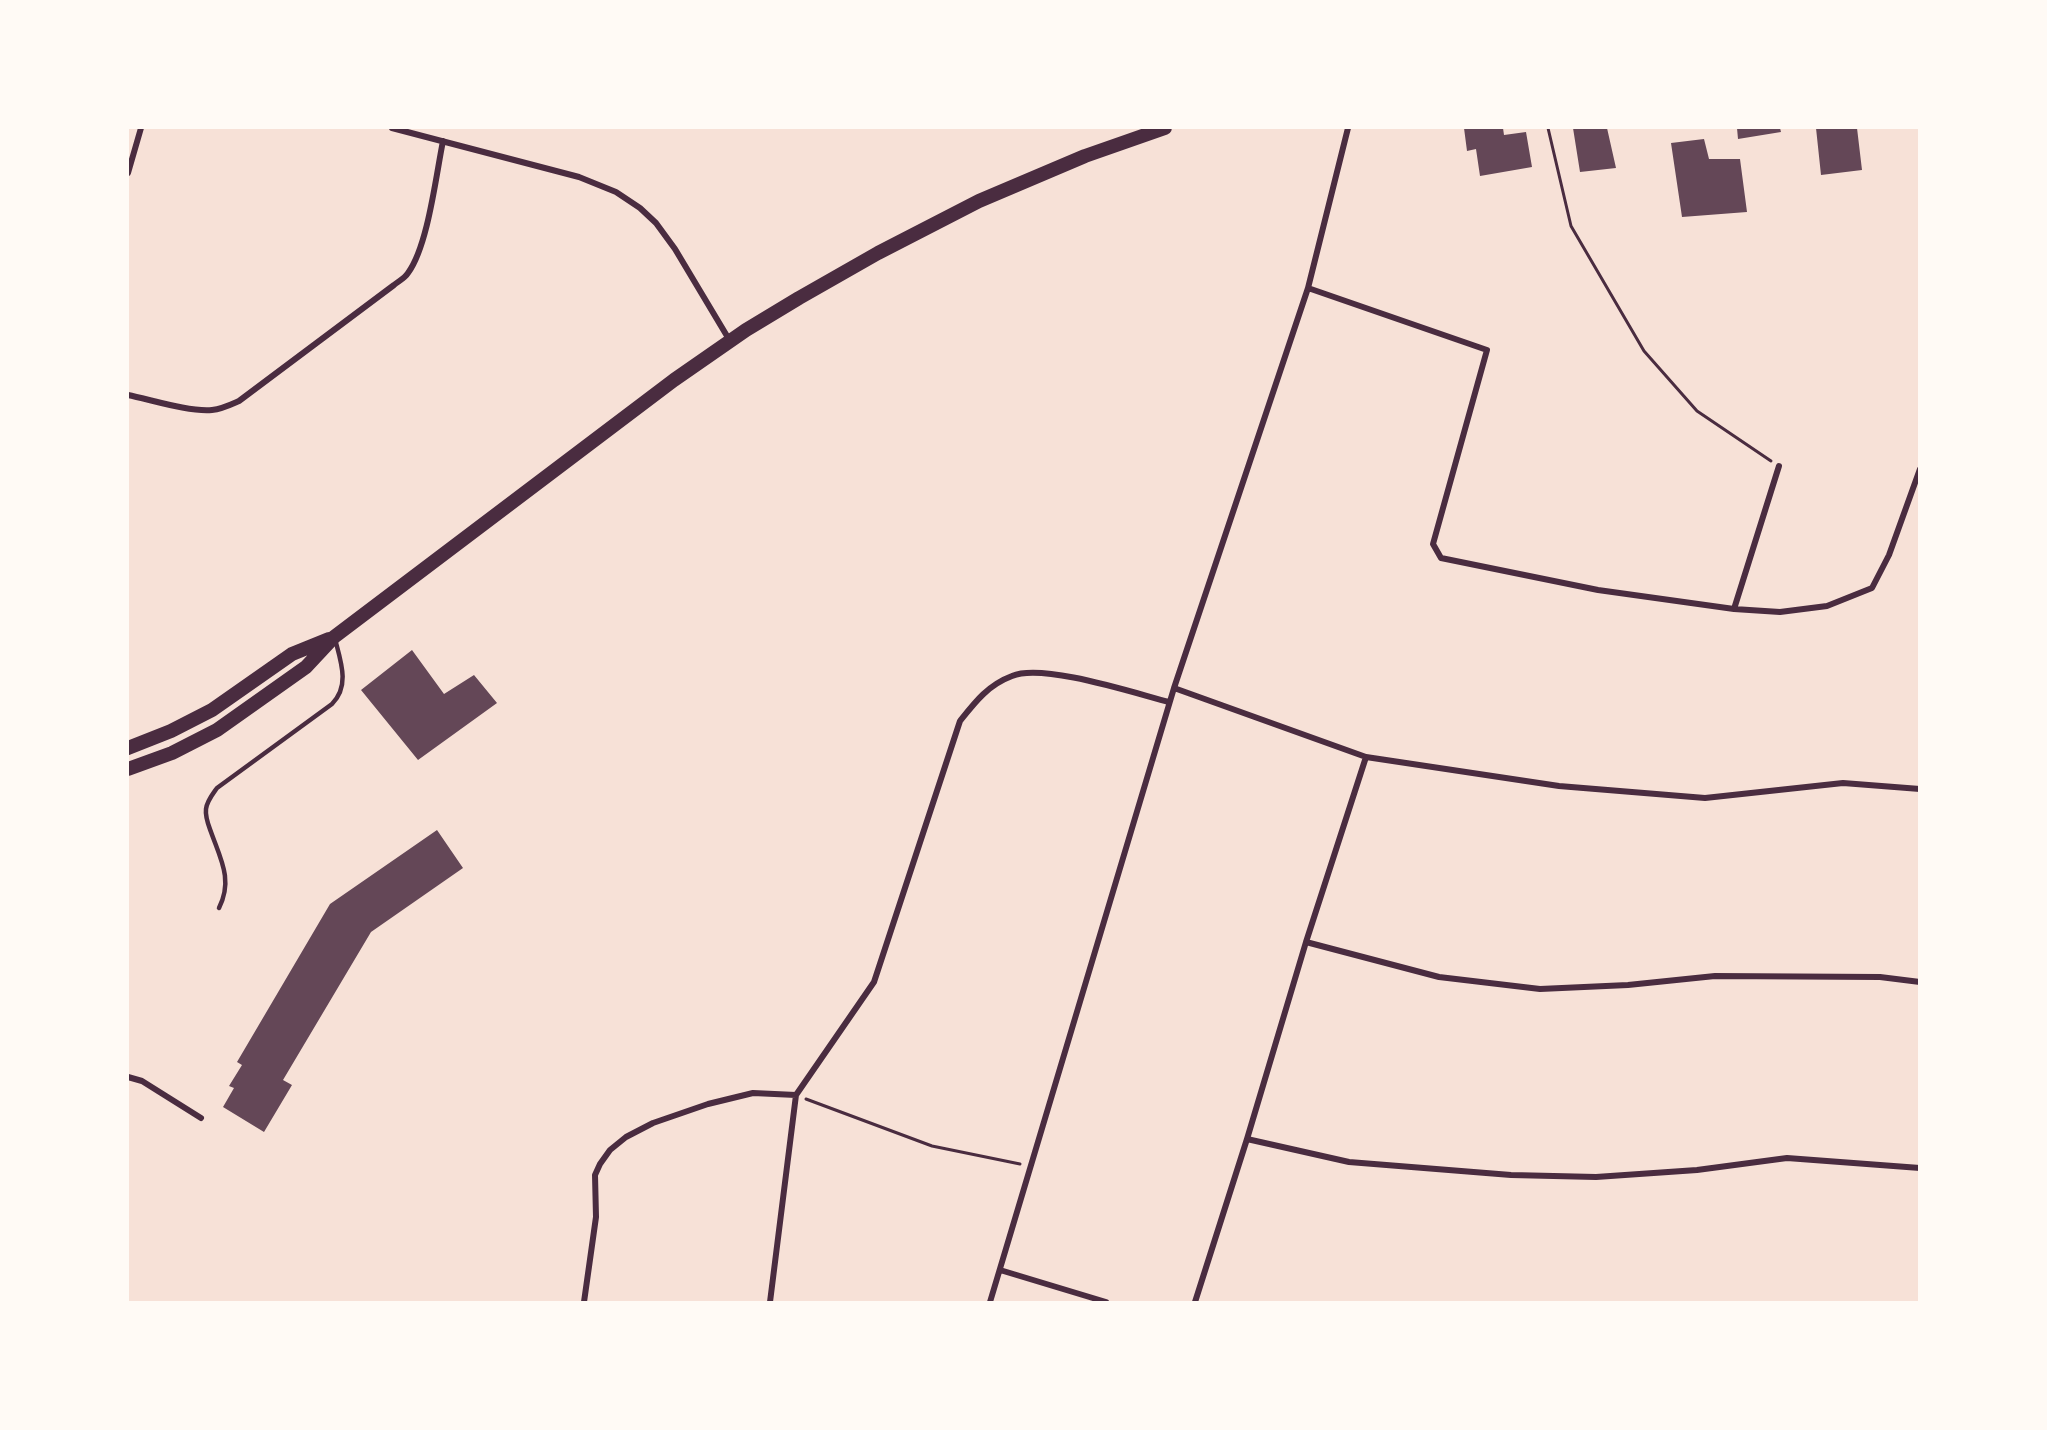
<!DOCTYPE html>
<style>
body{margin:0}
#map{position:relative;width:2047px;height:1430px;overflow:hidden;background:#f7e1d7;font-family:Inter,sans-serif}
canvas{display:block}
.frame{position:absolute;inset:0;border:129px solid #fffaf5;pointer-events:none}
</style>
<div id="map">
<canvas width="2047" height="1430"></canvas>
<div class="frame"></div>
</div>
<script>
const c = document.querySelector('canvas').getContext('2d');
c.lineJoin = 'round';
function paint(path, color) { c.fillStyle = color; c.fill(path, 'evenodd'); }
function trace(path, color, width, dash) { c.strokeStyle = color; c.lineWidth = width; c.lineCap = dash ? 'butt' : 'round'; c.setLineDash(dash || []); c.stroke(path); }
const building = new Path2D(`
 M1464,128h39l1,7 22,-3 6,35 -52,9 -4,-27 -9,2z
 M1573,128h34l9,40 -36,4z
 M1737,128h43l1,4 -43,7z
 M1816,128h41l5,42 -41,5z
 M1704,139l5,20h31l7,53 -65,5 -11,-74z
 M412,650l32,44 30,-19 23,28 -79,57 -57,-70z
 M437,830l26,38 -92,64 -88,148 9,5 -28,47 -41,-25 11,-19 -5,-2 13,-21 -5,-3 93,-158z`);
const path = new Path2D(`
 M1548,128l23,98 73,125 53,60 74,50
 M806,1099l126,47 88,18`);
const service = new Path2D(`
 M219,908c14,-28 2,-48 -8,-76 -3,-8 -6,-15 -5,-23 1,-8 6,-14 11,-21l115,-84c18,-18 9,-42 3,-65`);
const minor = new Path2D(`
 M392,128l187,49 37,15 24,16 16,15 19,26 55,92
 M128,173l13,-45
 M1308,288l179,62 -54,194 8,14 157,32 136,19 46,3 47,-6 45,-18 17,-33 31,-86
 M128,395c24,5 61,17 84,15 10,-1 18,-5 27,-9l155,-116c5,-4 11,-7 14,-12 20,-27 28,-98 35,-132
 M1734,609l45,-143
 M1174,688l192,69 193,29 146,12 138,-15 77,6
 M1306,942l133,35 101,12 88,-4 87,-9 165,1 40,5
 M128,1077l14,4 59,37
 M1247,1139l102,23 162,13 85,2 101,-7 90,-12 133,10
 M1000,1270l106,32
 M584,1302l12,-85 -1,-42 5,-11 10,-14 16,-13 27,-14 55,-19 45,-11 43,2
 M770,1302l26,-207 78,-113 86,-261c15,-19 28,-36 52,-45 31,-13 122,17 157,26
 M990,1302l184,-614 134,-400 40,-160
 M1195,1302l52,-163 59,-197 60,-185`);
const primary = new Path2D(`
 M128,748l43,-17 41,-21 80,-56 37,-15
 M128,769l44,-16 45,-23 89,-63 28,-30 340,-257 72,-50 53,-32 79,-45 101,-52 106,-45 80,-28`);
paint(building, '#644757');
trace(path, '#4a2c40', 3);
trace(service, '#4a2c40', 4.5);
trace(minor, '#4a2c40', 6);
trace(primary, '#4a2c40', 14);
</script>
